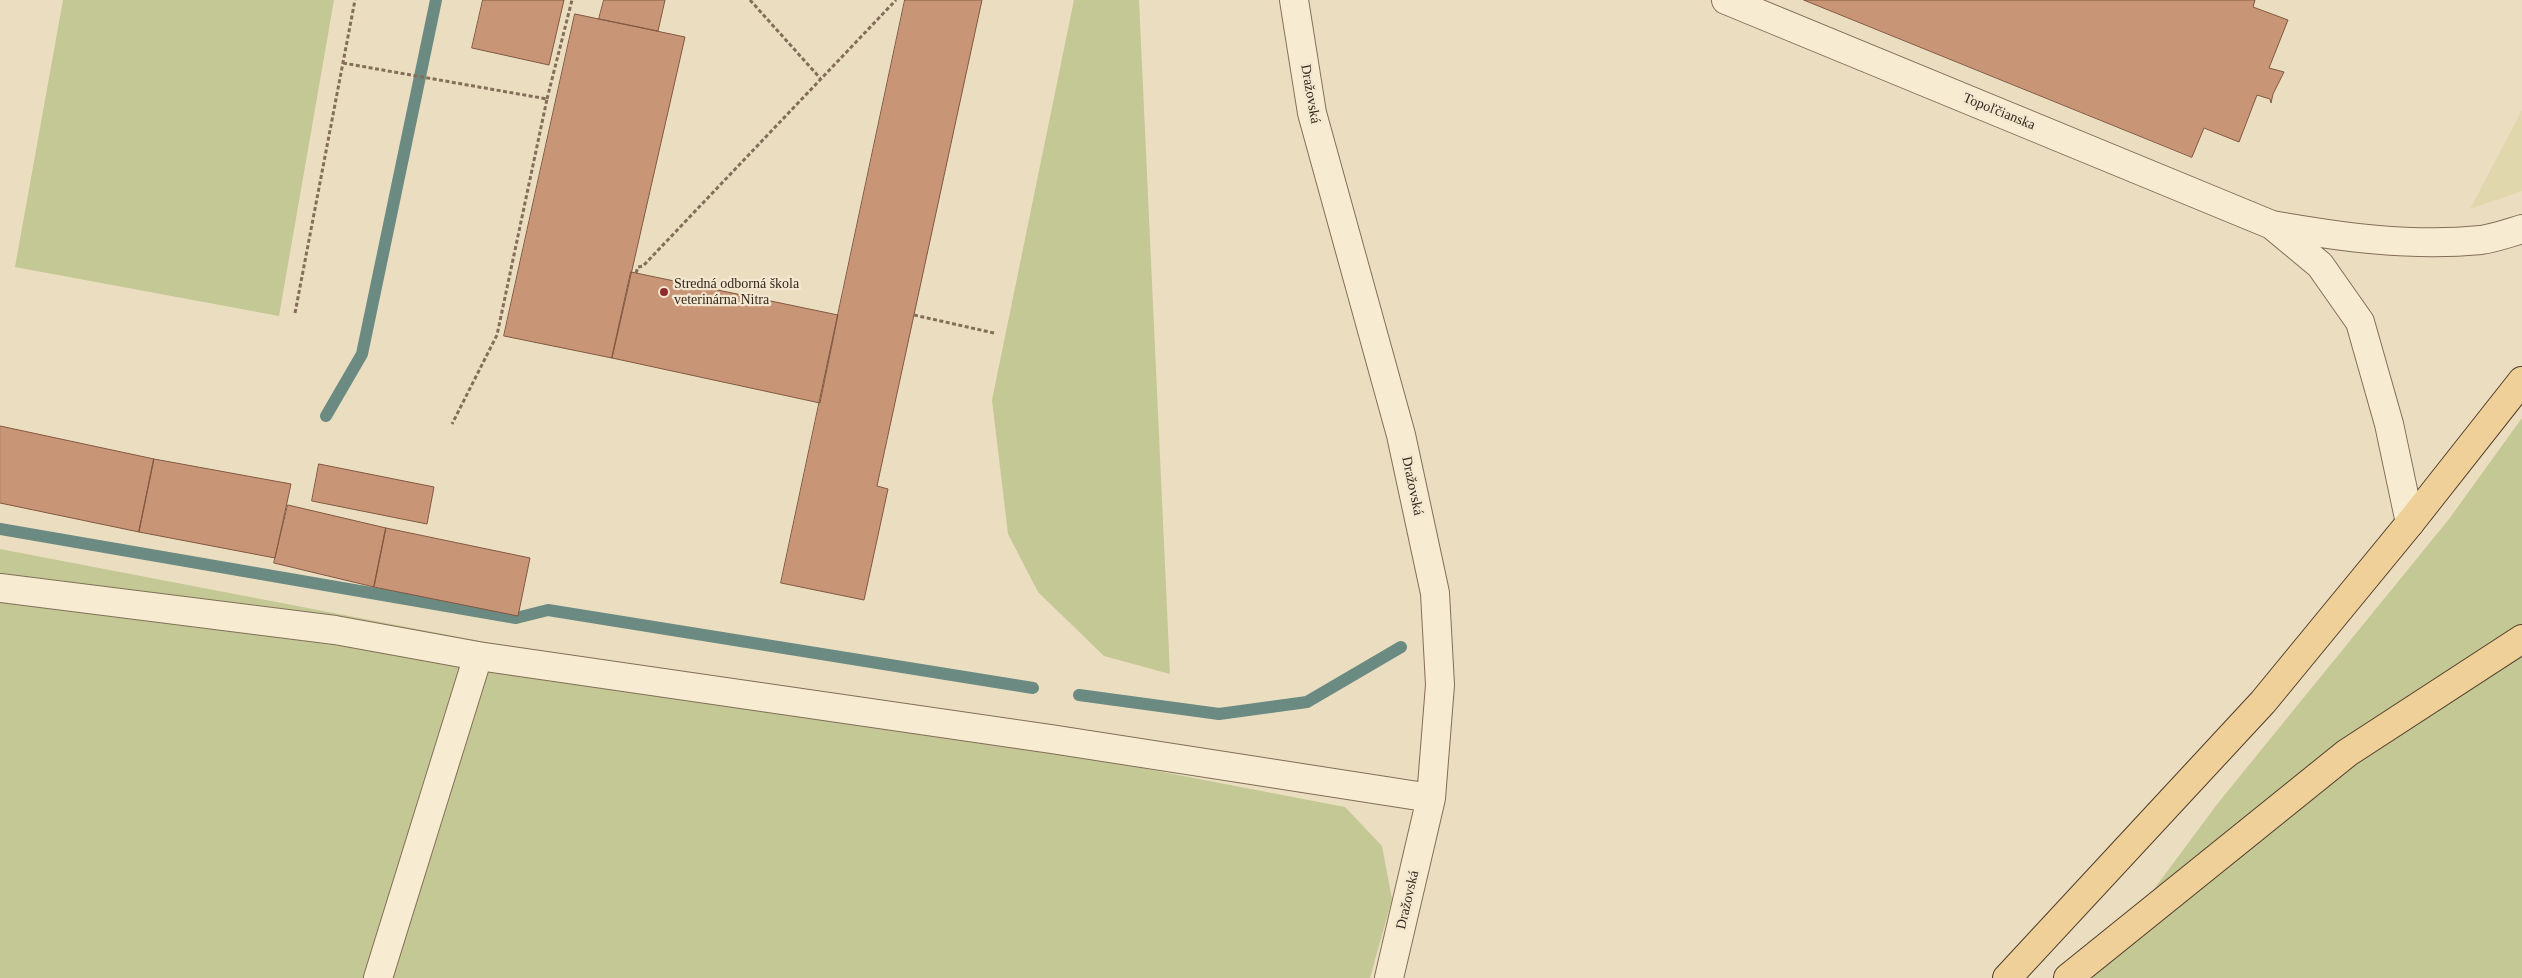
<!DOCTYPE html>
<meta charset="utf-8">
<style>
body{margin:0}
canvas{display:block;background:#ebddc0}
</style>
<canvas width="2522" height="978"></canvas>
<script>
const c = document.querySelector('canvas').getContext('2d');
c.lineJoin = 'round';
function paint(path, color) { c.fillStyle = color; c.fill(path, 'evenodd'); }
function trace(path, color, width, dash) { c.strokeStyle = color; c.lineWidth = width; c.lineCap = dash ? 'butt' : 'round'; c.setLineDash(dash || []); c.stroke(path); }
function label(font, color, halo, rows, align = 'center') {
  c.font = font + ' Georgia,serif'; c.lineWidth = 4.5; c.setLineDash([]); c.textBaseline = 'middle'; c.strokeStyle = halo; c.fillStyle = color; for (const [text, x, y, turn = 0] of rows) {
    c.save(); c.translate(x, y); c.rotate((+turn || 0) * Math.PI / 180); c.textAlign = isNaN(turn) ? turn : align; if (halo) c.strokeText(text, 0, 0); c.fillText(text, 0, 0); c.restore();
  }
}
const farmland = new Path2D(`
 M2522,110v81l-52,18z`);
const green = new Path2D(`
 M63,0h271l-55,316 -264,-49z
 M1074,0h65l31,674 -66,-18 -66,-64 -30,-58 -16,-134z
 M2522,418v560h-434l130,-175 231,-284z
 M0,549l1345,258 37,39 10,53 -22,79h-1370z`);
const stream = new Path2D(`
 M326,416l36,-62 74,-354
 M0,529l516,89 32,-8 485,78
 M1079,695l140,19 88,-12 94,-55`);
const building = new Path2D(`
 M483,0h81l-15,65 -77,-17z
 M604,0h61l-7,31 -59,-12z
 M905,0h77l-105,486 11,3 -24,111 -83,-17z
 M1804,0h451l-2,7 35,13 -19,48 15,4 -11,22 -2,9 -1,-4 -13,-4 -18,47 -35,-14 -12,29z
 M575,14l110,23 -73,321 -108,-22z
 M631,272l207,43 -18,88 -208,-45z
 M0,426l154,33 -15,73 -139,-29z
 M154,459l137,25 -16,74 -136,-26z
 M319,464l115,23 -7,37 -115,-23z
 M288,505l98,23 -12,59 -100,-24z
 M386,528l144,30 -12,58 -144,-29z`);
const path = new Path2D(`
 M750,0l70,78
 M343,63l204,36 -50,236 -45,89
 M547,99l25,-99
 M636,273l2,-6 5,-1 253,-266
 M295,313l60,-313
 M914,315l80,18`);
const street = new Path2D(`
 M1294,0l18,113 89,322 34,158 5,92 -9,113 -42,180
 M1726,0l546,225c68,12 139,22 209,15 14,-2 28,-7 41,-11
 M2273,226l47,39 40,57 29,102 21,99
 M0,588l335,42 143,26
 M378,978l100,-322 573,83 380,59`);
const primary = new Path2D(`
 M2007,978l256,-276 147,-179 112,-142
 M2068,978l279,-225 175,-114`);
const markers = [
 [664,292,5,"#8f2c2f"]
];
const streetNames = [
 ["Dražovská",1310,94,80],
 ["Topoľčianska",1999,112,22],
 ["Dražovská",1412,486,78],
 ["Dražovská",1408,900,-77]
];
const poiNames = [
 ["Stredná odborná škola",674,284],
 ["veterinárna Nitra",674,300]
];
paint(farmland, '#e0d7ad');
paint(green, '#c4c894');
trace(stream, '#6a8a82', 12);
paint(building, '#c89677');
trace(building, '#815840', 1);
trace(street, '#836e59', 30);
trace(primary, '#513d2d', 30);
trace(path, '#836e59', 3, [4, 2.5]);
trace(street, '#f7ebd2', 28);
trace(primary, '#eed098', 28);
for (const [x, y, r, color] of markers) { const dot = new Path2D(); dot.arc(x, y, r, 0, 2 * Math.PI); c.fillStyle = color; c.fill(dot); trace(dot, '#f3e8cf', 2); }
label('14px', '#33271d', '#f3e8cf', streetNames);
label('14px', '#33271d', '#f3e8cf', poiNames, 'left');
</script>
